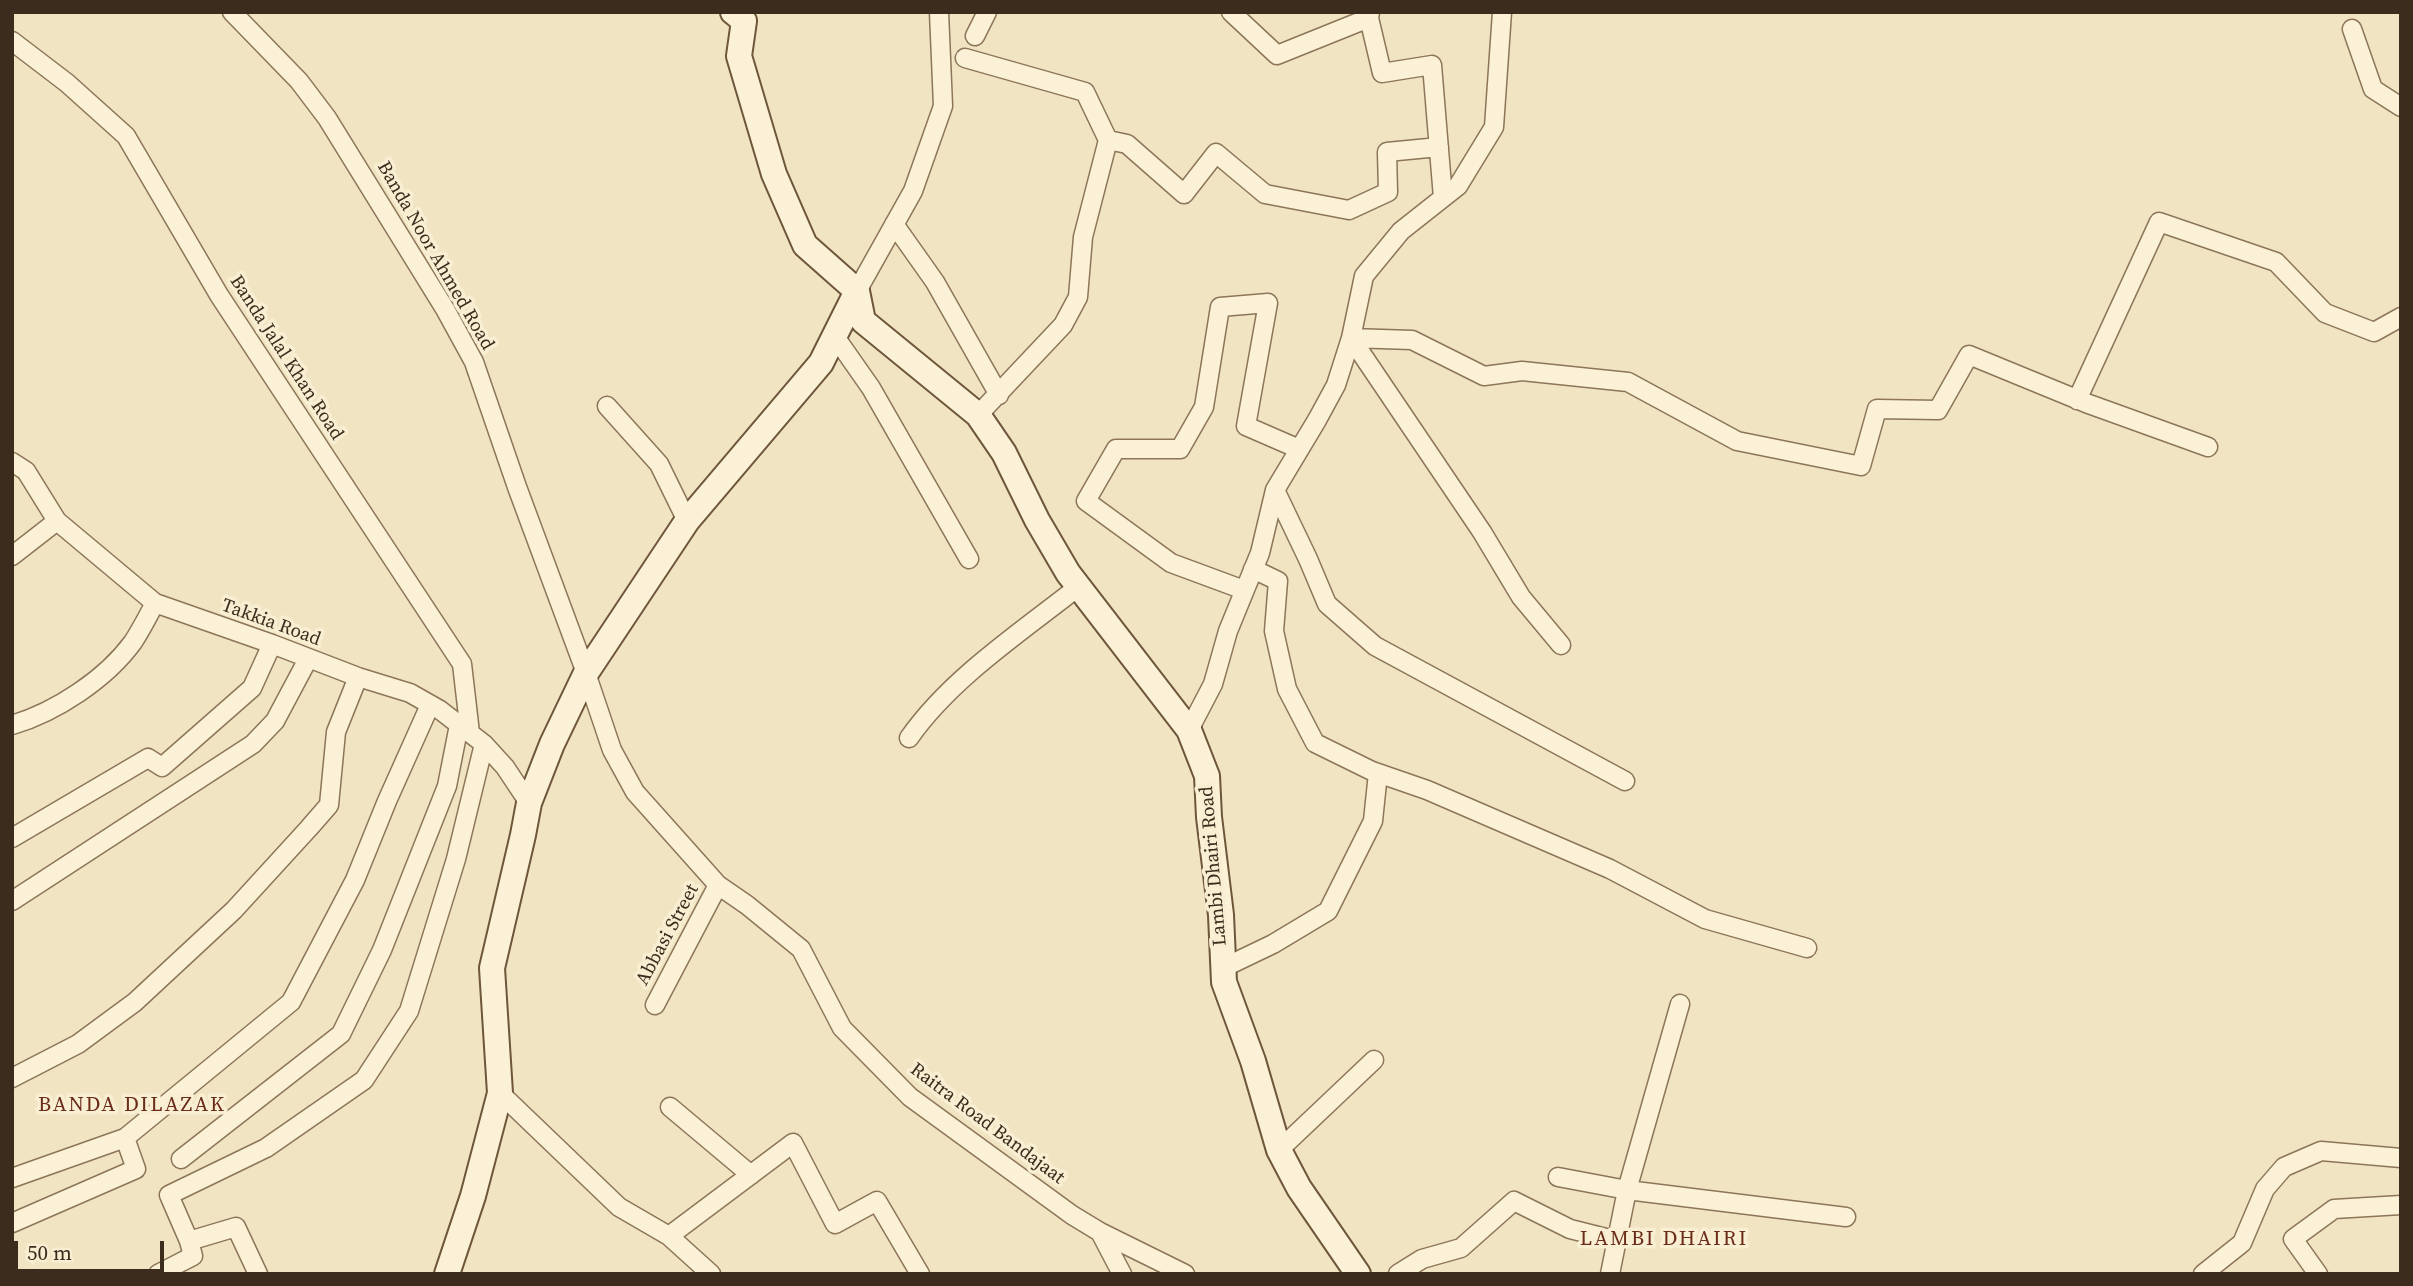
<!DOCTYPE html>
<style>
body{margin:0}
#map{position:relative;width:2413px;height:1286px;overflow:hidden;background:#f1e4c2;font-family:"Source Serif 4",serif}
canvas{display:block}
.frame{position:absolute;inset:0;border:14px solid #3b2c1d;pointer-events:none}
.scale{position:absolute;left:14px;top:1241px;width:150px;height:32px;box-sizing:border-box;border:4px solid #3b2c1d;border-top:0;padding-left:9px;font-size:21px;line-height:24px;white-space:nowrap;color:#3b2c1d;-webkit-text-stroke:5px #f8eed2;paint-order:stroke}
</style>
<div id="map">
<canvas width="2413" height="1286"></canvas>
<div class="frame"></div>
<div class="scale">50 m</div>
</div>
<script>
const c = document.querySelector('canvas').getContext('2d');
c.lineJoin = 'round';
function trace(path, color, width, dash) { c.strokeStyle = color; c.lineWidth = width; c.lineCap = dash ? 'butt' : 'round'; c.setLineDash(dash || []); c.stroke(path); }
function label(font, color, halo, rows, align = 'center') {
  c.font = font + ' "Source Serif 4",serif'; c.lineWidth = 7; c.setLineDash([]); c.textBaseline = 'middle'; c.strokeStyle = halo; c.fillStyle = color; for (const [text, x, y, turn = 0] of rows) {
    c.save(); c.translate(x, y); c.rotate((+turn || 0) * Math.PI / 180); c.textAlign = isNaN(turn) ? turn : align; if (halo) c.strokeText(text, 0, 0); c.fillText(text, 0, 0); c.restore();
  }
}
const street = new Path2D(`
 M232,12l67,69 28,37 118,191 29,53 43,125 69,186 26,77 23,42 83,93 29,20 54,44 41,79 68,69 162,118 28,17 22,42
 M1231,12l46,43 92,-37 1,-6
 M1369,18l13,55 50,-8 11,133
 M2352,29l21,60 28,18
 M975,36l12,-24
 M12,41l55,42 59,53 93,159 243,369 8,69
 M965,58l120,34 23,48 -25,97 -5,60 -15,28 -85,90
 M1108,140l19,4 57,50 32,-41 49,41 84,16 39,-18 -1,-40 52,-5
 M894,224l41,58 64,113
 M857,291l56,-100 30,-85 -4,-94
 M836,338l35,50 98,171
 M1351,338l61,2 72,36 38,-5 106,11 109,59 124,25 16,-57 61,1 31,-55 117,48 122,44
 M1351,338l131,194 39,65 40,48
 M2077,400l82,-178 117,40 49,51 49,19 27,-15
 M607,406l52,58 28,57
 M12,462l14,9 31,50 98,82 117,41 86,33 52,16 30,17 44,34 21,23 24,36
 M1275,490l33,69 19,45 48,42 250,135
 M12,556l45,-35
 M1253,569l25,12 -4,50 13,58 28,54 57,28 55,19 183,79 95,50 102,29
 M1244,590l-73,-27 -85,-62 30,-52h64l24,-42 16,-100 48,-4 -22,123 53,23
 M12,725c44,-13 94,-46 121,-83 8,-12 15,-26 22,-39
 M1189,730l24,-46 15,-53 32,-78 15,-63 42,-70 19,-35 15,-47 13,-62 37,-45 57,-45 36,-59 8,-115
 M909,738c42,-60 112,-106 169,-151
 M12,838l136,-80 14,9 90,-79 20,-44
 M12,901l241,-157 22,-23 33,-62
 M1223,968l50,-24 55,-33 45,-90 5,-48
 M655,1005l63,-120
 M12,1078l66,-34 57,-42 99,-92 75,-82 20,-23 7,-73 22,-55
 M500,1093l119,114 50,29 42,38
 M670,1107l81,68
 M1279,1150l95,-90
 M181,1159l160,-125 41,-84 65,-164 12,-61
 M1558,1177l69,13 219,27
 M12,1178l113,-40
 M12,1223l124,-54 -11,-31 166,-136 64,-122 32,-79 43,-96
 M1100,1232l85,42
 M669,1236l124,-93 42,81 42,-23 43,73
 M158,1274l35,-18 -4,-15
 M258,1274l-22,-47 -47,14 -20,-46 97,-47 98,-68 45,-69 47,-152 28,-115
 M1398,1274l24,-15 39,-11 53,-47 56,28 48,12
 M1610,1274l17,-84 53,-186
 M2203,1274l39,-31 23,-54 19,-22 37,-16 80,7
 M2318,1274l-25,-35 41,-30 67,-4`);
const secondary = new Path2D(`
 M733,12l11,9 -5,35 35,118 31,71 52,46 6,30 115,94 26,38 33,67 31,53 121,157 18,46 2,41 12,98 3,67 29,79 26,89 20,38 59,86
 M447,1274l26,-78 27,-103 -8,-125 31,-133 6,-32 23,-59 34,-71 101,-152 134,-158 36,-72`);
const streetNames = [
 ["Banda Noor Ahmed Road",435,256,60],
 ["Banda Jalal Khan Road",286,358,57],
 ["Takkia Road",271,623,20],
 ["Lambi Dhairi Road",1214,866,-95],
 ["Abbasi Street",668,935,-62],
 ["Raitra Road Bandajaat",987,1124,37]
];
const neighbourhoodNames = [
 ["BANDA DILAZAK",132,1106],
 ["LAMBI DHAIRI",1664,1240]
];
trace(street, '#8c7558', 21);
trace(secondary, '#6e563b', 28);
trace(street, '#fbf1d6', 18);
trace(secondary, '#fbf1d6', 24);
label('19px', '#3b2c1d', '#f8eed2', streetNames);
c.letterSpacing = '2px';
label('21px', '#6b2c19', '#f8eed2', neighbourhoodNames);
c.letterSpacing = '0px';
</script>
